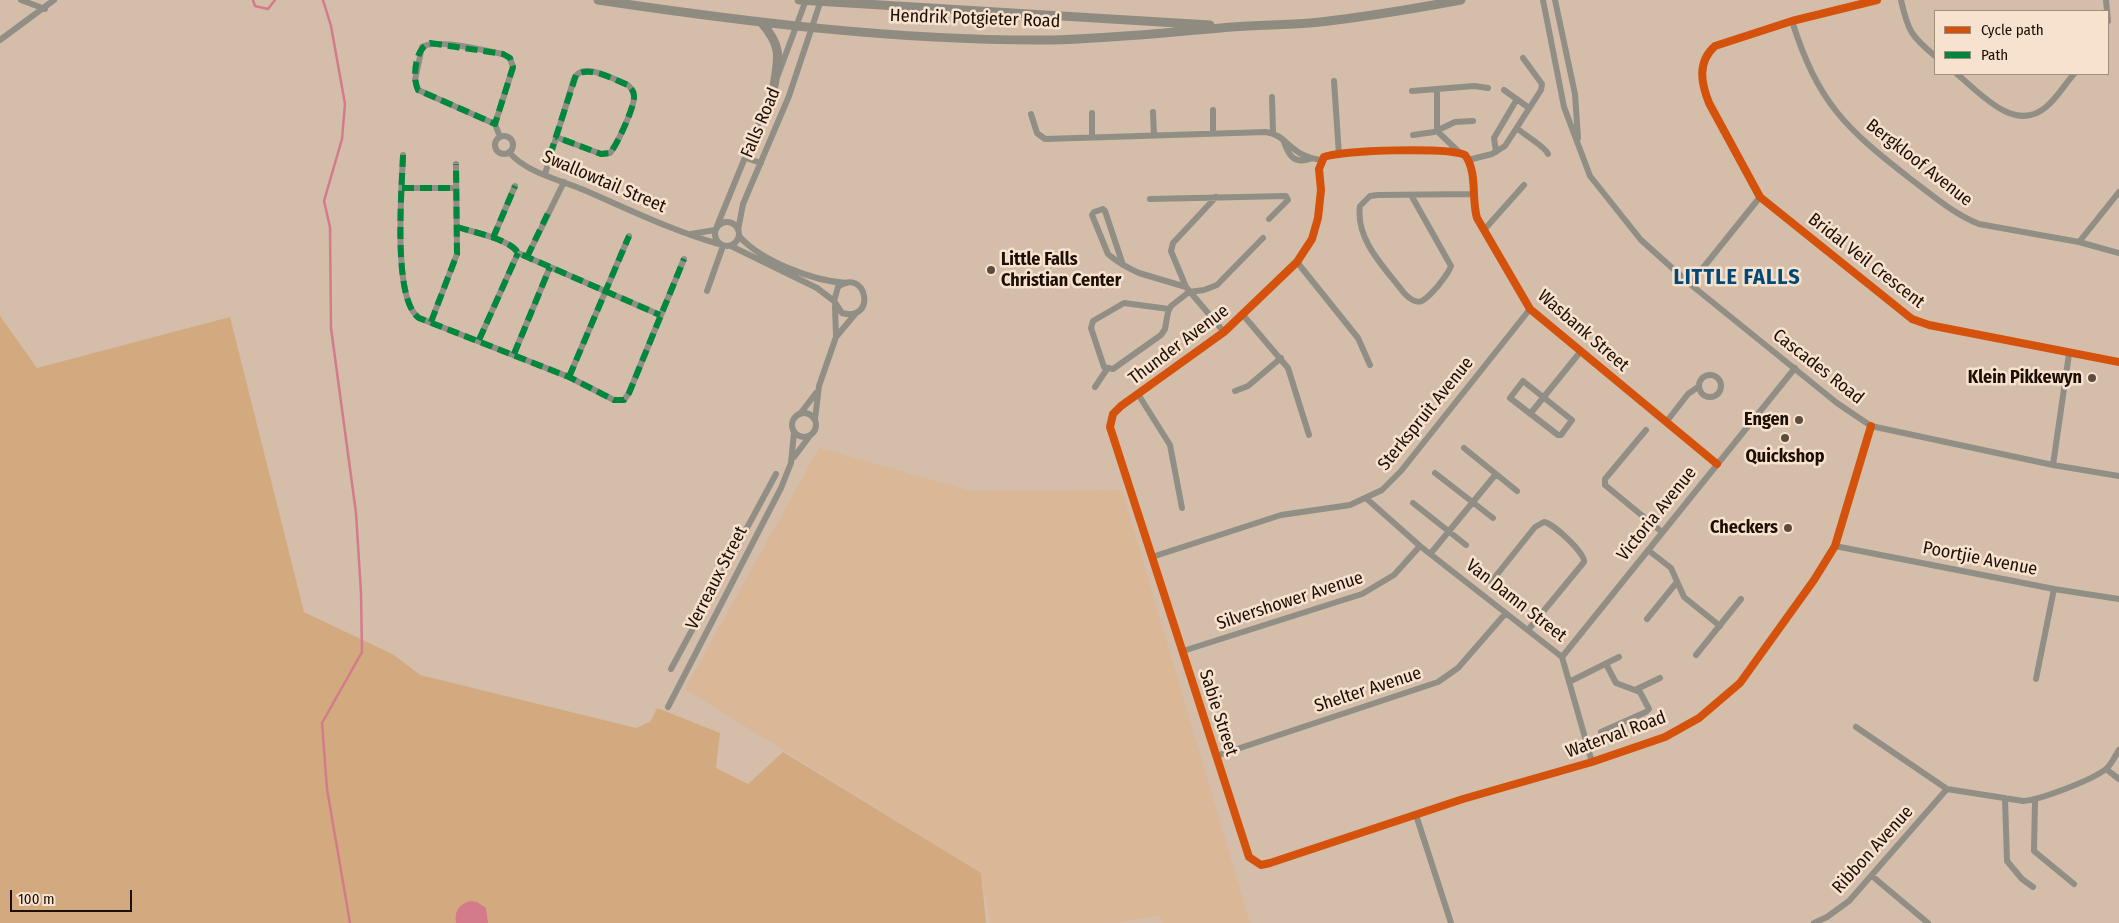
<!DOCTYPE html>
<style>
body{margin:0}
#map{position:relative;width:2119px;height:923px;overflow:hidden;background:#d4beaa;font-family:"Fira Sans Condensed",sans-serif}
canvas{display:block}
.legend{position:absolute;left:1934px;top:10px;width:175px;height:65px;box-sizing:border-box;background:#f7e2cf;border:1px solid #a08e7d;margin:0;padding:6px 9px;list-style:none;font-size:15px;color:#1d0f03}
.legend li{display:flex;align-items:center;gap:10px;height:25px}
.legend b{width:25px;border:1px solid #a08e7d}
.scale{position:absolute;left:10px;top:890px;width:122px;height:22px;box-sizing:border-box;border:2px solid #1d0f03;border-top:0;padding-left:6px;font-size:15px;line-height:18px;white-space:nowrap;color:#1d0f03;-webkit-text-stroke:4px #f7e2cf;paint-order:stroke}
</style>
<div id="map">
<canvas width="2119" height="923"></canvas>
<ul class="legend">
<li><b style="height:6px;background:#d4520b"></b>Cycle path</li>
<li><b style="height:6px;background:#00873e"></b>Path</li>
</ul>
<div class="scale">100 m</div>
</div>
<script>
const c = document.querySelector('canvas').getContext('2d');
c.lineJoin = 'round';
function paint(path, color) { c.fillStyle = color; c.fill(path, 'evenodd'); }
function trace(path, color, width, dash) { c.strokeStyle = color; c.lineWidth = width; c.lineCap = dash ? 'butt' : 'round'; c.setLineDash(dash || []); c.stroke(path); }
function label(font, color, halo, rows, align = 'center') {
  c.font = font + ' "Fira Sans Condensed",sans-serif'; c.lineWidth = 5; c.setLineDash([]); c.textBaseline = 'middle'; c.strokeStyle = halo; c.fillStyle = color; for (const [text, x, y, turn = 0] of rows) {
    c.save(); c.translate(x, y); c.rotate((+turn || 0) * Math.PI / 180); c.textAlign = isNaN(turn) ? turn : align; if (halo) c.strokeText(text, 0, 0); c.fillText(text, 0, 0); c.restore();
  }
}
const built = new Path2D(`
 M819,448l152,43 151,-1 128,433h-88l-3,-8 -42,8h-127l-9,-50 -296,-184z`);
const green = new Path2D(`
 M0,316l37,52 193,-51 74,295 90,43 26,20 216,53 14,-6 7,-14 63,25 -4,35 32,16 35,-32 198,121 5,50h-986z`);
const water = new Path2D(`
 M471,901l6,1 9,6 2,15h-32c-2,-12 3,-19 15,-22z`);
const stream = new Path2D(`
 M253,0l2,6 13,3 7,-9
 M323,0l8,26 14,78 -3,35 -18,62 6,26 1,101 25,185 5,80 1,59 -40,71 5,66 23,134`);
const minor = new Path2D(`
 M21,0l24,9
 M1543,0l21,107 26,69 51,64 49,44 147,119 34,23 182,39 66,11
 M1555,0l20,94 3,44
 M1877,0l-85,21 -77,25c-18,16 -14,37 -6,57l51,94 152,122 17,6 190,37
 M1901,0c7,31 10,36 34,56
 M2106,0l2,21
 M1792,21c26,82 53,107 120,159 21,16 42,34 67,44l100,18 40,11
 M0,40l54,-40
 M1957,74c23,19 58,60 89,33 11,-9 19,-23 28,-33
 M778,75l28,-75
 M1334,81l5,74
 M1437,89v42l22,21
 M1504,90l25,18
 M1412,91l62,-5 14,2
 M1272,97l1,36
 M1213,110v23
 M1153,112l1,23
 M1031,114l6,19 8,6 221,-7c22,3 24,25 56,28
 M495,124l-77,-34 -3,-10 7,-33c13,-9 64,4 81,7l7,4 3,9 -18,57 5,13
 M1517,128c8,8 28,18 31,26
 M1413,135l21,-3 21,-10 18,-1
 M495 145a9 9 0 1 1 18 0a9 9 0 1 1-18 0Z
 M1092,137v-24
 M1284,142c5,14 10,22 26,17
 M509,152c16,20 51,28 75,38 44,19 89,41 135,54
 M1496,152l-2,-14 23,-39
 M403,155c-1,32 -11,145 16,163l150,59 45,23h10l5,-7 55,-134
 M746,158l15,5
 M1468,160l24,-6 13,-8 36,-56 1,-6 -19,-26
 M545,174l29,-95c8,-19 41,1 54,6 3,3 6,6 6,11 1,10 -17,49 -24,57l-9,1 -45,-17
 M402,188h54
 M1411,195l40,71c-3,8 -8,13 -13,20 -12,13 -18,24 -34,7 -18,-24 -49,-53 -44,-87l10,-10 8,-1 95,-1
 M1150,199l136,-3 2,4 -19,19
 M715 234a12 12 0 1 1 24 0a12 12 0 1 1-24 0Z
 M717,226l58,-142
 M457,227c16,5 53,12 61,26l142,62
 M738,230l5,-26 46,-108 32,-96
 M1484,230l40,-45
 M691,234l24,-4
 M739,236c22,25 74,45 107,47
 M493,238l22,-52
 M2079,242l40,-50
 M731,246l86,42 17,13 8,12c35,10 25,-47 -4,-26l-4,14
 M527,257l37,-75
 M1297,262l61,76 12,27
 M1123,265l-18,-54 -2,-2 -9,3 -2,3 16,39c9,8 20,14 31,19l47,14 38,45
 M1690,284l70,-87
 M1186,287l-15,-36 2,-8 43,-46
 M707,291l16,-45
 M1169,309l-45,-6 -31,18 -2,7 13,39 9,2 48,-34 4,-6 3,-17 3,-6 18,-14 15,-2 13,-5 46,-47
 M1243,315l45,53 21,67
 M431,322l26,-68 -1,-90
 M836,337l20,-24
 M479,340l39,-87
 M514,354l36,-87
 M1699 386a11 11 0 1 1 22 0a11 11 0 1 1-22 0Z
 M569,377l60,-141
 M1523,381l49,39 -11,15h-3l-48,-37z
 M1095,387l12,-18
 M1235,391l13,-5 33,-28
 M1138,394l32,51 12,63
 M792 425a12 12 0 1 1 24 0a12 12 0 1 1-24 0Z
 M800,414l16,-21
 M1530,414l51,-63
 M815,419l4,-33 17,-49 -1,-31
 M1667,421l21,-27 10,-7
 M1646,430l-41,49v6l57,47
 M1464,448l53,43
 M794,457l15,-20
 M1717,464l-187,-155 -53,-91c-6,-20 1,-45 -12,-63 -16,-8 -122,-5 -141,2l-5,12 2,21 -3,28 -6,21 -15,23 -73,70 -103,74 -8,8 -3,13 139,430 12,8 9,-2 193,-64 129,-37 73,-25 34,-19 41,-35 74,-103 21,-34 36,-120
 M2053,465l16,-111
 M1435,473l58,45
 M1367,499l53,47 142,111 30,105
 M1413,503l53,42
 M1835,546l219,43 65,10
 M1648,550l23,18 13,29 36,29
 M1431,553l65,-79
 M1152,557l129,-42 69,-10 32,-15 19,-19 129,-162
 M1491,582l44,-55 9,-5c9,1 42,32 40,40l-56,68
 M1647,619l30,-37
 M1183,651l179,-57 32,-19 26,-29
 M1696,655l45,-56
 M1562,657l233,-289
 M671,669l105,-195
 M2036,679l18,-90
 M1569,682l50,-25
 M1635,690l25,-12
 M668,707l113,-219 10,-25 3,-31
 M1856,727l91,62 76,12c17,-1 69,-21 83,-32 5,-4 9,-13 13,-19
 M1601,732l45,-20 3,-3 -9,-17 -24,-9 -10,-19
 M1216,756l222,-74 20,-14 47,-54
 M2106,769l13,10
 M2005,798l2,63 15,18 11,8
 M2035,800l-1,51 40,33
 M1416,815l35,108
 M1872,876l56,47
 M1814,923l13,-6 22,-16 98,-112`);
const secondary = new Path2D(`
 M598,0c148,22 301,41 451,40 62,-1 122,-8 183,-13 26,-2 52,-2 78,-4 51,-5 102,-14 151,-23
 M799,0l411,25
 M761,22c21,24 18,34 13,64`);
const quiet = new Path2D(`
 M430,43l73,11 7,4 3,9 -18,57 -77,-34c-6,-12 -3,-43 12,-47z
 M403,155c-1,32 -11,145 16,163l150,59 45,23h10l5,-7 55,-134
 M550,155l26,-80c14,-10 38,5 52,10 3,3 6,6 6,11 1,10 -17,49 -24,57l-9,1 -45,-17
 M402,188h54
 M457,227c16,5 53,12 61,26l142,62
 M493,238l22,-52
 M527,257l21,-44
 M431,322l26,-68 -1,-90
 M479,340l39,-87
 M514,354l36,-87
 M569,377l60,-141`);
const cycleway = new Path2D(`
 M1877,0l-85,21 -77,25c-18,16 -14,37 -6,57l51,94 152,122 17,6 190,37
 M1717,464l-187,-155 -53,-91c-6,-20 1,-45 -12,-63 -16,-8 -122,-5 -141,2l-5,12 2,21 -3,28 -6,21 -15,23 -73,70 -103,74 -8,8 -3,13 139,430 12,8 9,-2 193,-64 129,-37 73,-25 34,-19 41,-35 74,-103 21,-34 36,-120`);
const markers = [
 [991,270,5,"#5d4c3d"],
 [2092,378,5,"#5d4c3d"],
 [1799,420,5,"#5d4c3d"],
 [1785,438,5,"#5d4c3d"],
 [1788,528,5,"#5d4c3d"]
];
const streetNames = [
 ["Hendrik Potgieter Road",975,19,2],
 ["Falls Road",761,123,-67],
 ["Bergkloof Avenue",1919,163,38],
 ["Swallowtail Street",604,182,23],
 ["Bridal Veil Crescent",1866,261,38],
 ["Wasbank Street",1583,331,41],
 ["Thunder Avenue",1179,345,-37],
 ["Cascades Road",1818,367,38],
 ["Sterkspruit Avenue",1426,414,-51],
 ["Victoria Avenue",1657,514,-51],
 ["Poortjie Avenue",1980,559,11],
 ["Verreaux Street",717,578,-63],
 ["Silvershower Avenue",1290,601,-18],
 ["Van Damn Street",1516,601,38],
 ["Shelter Avenue",1368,690,-18],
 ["Sabie Street",1218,713,72],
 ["Waterval Road",1616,735,-20],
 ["Ribbon Avenue",1873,850,-48]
];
const poiNames = [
 ["Little Falls",1001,260,"left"],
 ["Christian Center",1001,281,"left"],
 ["Klein Pikkewyn",2082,378],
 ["Engen",1789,420],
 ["Quickshop",1785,457,"center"],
 ["Checkers",1778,528]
];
const districtNames = [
 ["LITTLE FALLS",1737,278]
];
paint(built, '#dab796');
paint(green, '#d3a97f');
paint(water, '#d47b8b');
trace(stream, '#d47b8b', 2.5);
trace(minor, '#908e85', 6);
trace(secondary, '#908b81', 9);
trace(quiet, '#00873e', 6, [12, 6]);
trace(cycleway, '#d4520b', 8);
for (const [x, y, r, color] of markers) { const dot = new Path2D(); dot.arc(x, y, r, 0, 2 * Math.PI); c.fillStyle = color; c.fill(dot); trace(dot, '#f7e2cf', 2); }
label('18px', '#1d0f03', '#f7e2cf', streetNames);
label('bold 18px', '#1d0f03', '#f7e2cf', poiNames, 'right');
c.letterSpacing = '1px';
label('bold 22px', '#004977', '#f7e2cf', districtNames);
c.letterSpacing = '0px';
</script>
